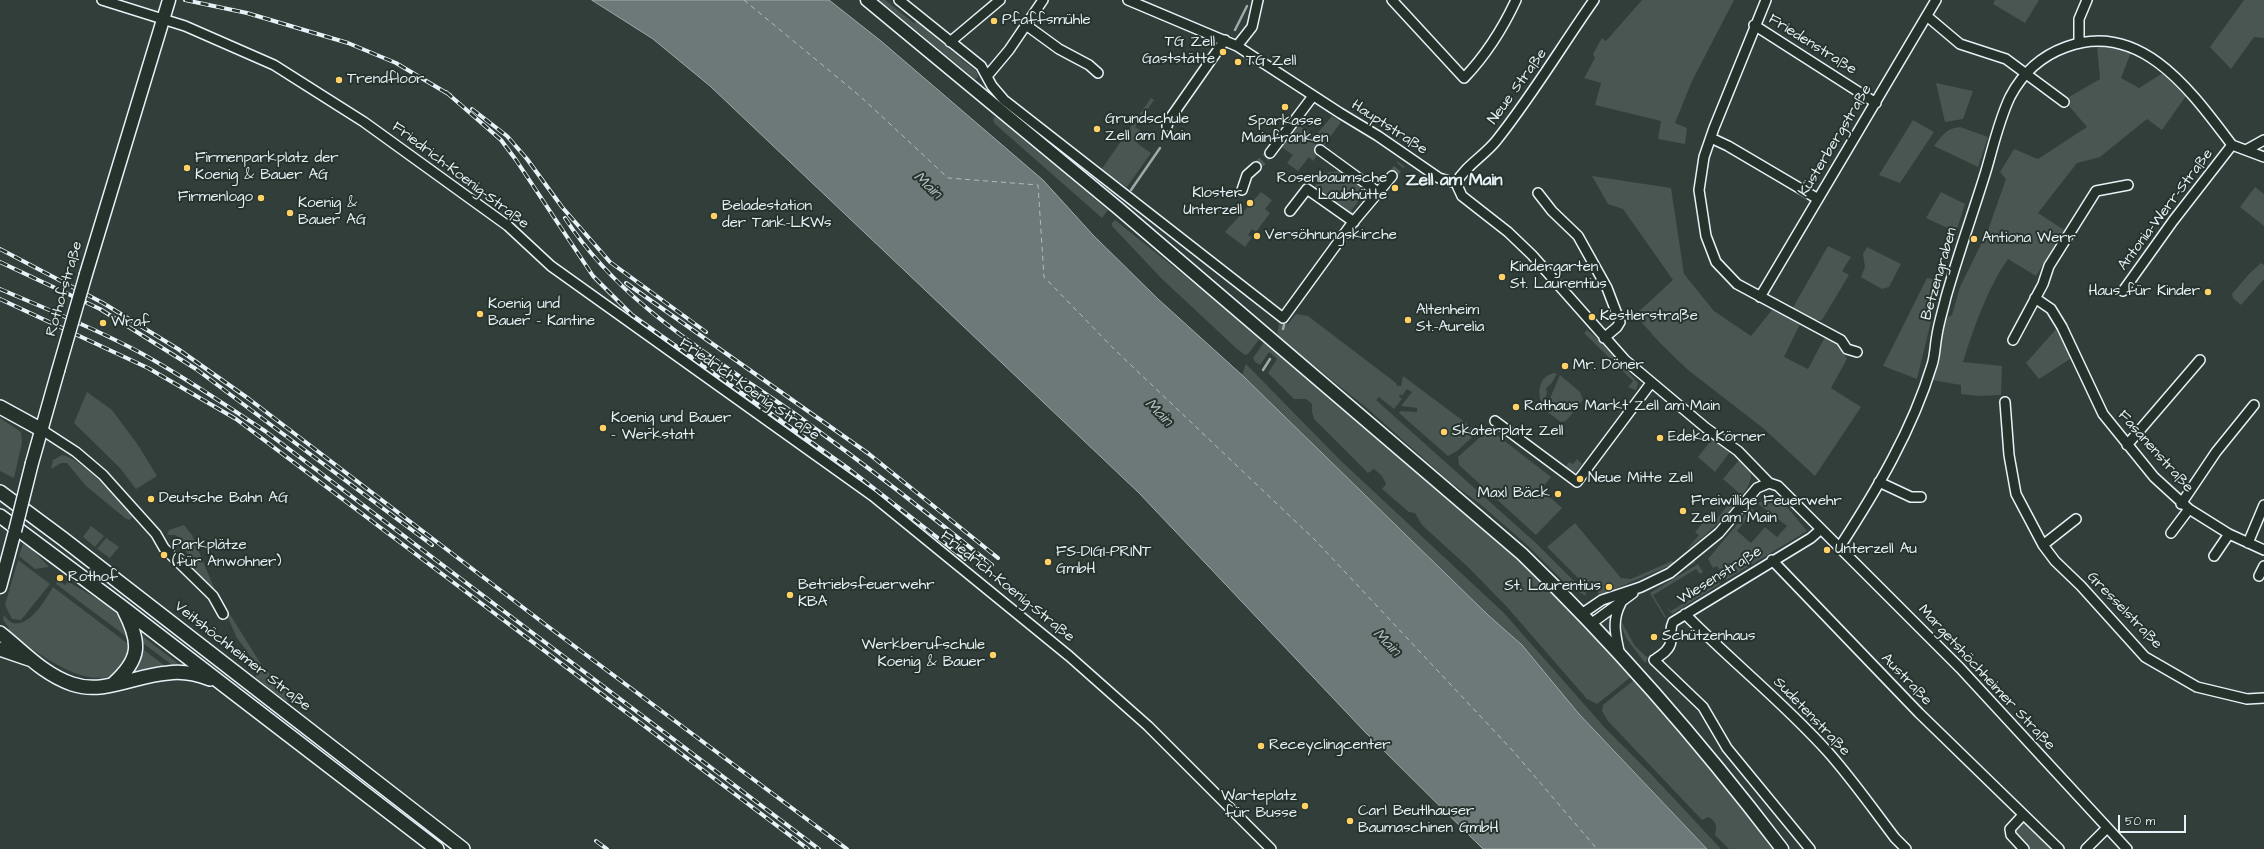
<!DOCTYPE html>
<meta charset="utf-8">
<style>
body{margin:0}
#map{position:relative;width:2264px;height:849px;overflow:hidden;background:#323e39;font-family:"Architects Daughter",sans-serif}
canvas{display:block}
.scale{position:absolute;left:2118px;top:815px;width:68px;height:18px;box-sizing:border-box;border:2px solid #e8f1f8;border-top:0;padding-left:5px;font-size:12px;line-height:14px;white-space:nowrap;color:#e8f1f8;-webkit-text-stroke:3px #26332d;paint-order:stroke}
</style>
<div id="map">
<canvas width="2264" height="849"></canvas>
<div class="scale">50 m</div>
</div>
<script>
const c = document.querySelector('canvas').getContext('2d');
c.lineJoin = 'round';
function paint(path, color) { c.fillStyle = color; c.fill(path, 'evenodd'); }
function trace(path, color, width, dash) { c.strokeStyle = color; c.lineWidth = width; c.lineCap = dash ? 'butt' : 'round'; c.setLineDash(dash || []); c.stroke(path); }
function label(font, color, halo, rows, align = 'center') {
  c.font = font + ' "Architects Daughter",sans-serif'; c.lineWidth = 4; c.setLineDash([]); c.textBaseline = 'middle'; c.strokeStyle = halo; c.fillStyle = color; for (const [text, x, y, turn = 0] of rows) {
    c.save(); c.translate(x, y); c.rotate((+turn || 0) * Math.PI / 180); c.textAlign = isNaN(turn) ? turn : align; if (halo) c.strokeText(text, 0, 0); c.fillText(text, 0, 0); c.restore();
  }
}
const green = new Path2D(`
 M879,0h6l29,23 7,-3 9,13 47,39 1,5 -3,2z
 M1642,0h92l-42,81 -17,42 12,5 -2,16 -27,-5 3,-18 -66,-16 6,-22 -17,-5 11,-20 -2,-4 9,-16 4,3z
 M1995,0h44l-14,23 -32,-19z
 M2244,0h20v38l-10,-1 -23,32 -21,-22z
 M2097,46l18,1 16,5 -10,26 18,10 24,-15 23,23 -24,34 -15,-11 -47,38 -23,6 -39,50 26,17 -28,46 -28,-17c-21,30 -34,68 -45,103l39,4 -1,29 -23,1 -17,-2v-9l-29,-5 15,-62 5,-3 8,-28 28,-57 18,-51 -6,-7 14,-23 24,10 49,-32 -18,-21v-9l31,-18z
 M1936,83l37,8 -10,28 -18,3z
 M1151,98l3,2 -19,27 9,6 -7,10 14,10 -24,34 -26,-17z
 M995,116l113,94 -6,8 -107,-94 -2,-4z
 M1332,116l9,6 -28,39 -4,-4 -11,14 -11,-8 6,-8 -13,-9 17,-21 19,10z
 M1913,120l21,12 -34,51 -21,-8z
 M1960,127l28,10 -10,30 -44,-21c8,-10 12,-18 26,-19z
 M1342,171l31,24 -2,3 -8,-3 -12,16 7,3 -4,6 -41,-31 11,-16z
 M1592,176l79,12 13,86 30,37 37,25 21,-26 29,12 -17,35 24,12 18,-34 10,5 11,19 -16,29 30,19 -46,69 -52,-48 -75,-58 -28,-27 -25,-28 38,-35 -50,-71 -15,-5z
 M2255,187l9,7v32l-24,-19z
 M1261,192l11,8 -7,9 5,4 -14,19 -4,-3 -4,6 4,2 -7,10 -20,-15z
 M1941,192l24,12 -9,28 -30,-14z
 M1115,220l146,117 -13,17 -3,1 -9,-7 -75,-70 -49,-52v-3z
 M1828,246l23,11 -9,14 7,4 -27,45 -8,1 -23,-10z
 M1867,247l34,17 -12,23 -7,2 -21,-12 4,-10 -2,-13z
 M2261,263l3,2v14l-23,26 -8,-7 -1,-4 17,-20z
 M1927,278l14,2 -24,99 -34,-13z
 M1296,314l12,2 88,67 1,3h4l2,-10 75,56 -21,19 -9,5 -49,-43 1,-2 17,1v-4l-16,-2 11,-14 -5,-3 -5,7 -2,-2 -1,2 3,3 -8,10 -15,-12 -3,3 161,144 49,49v3l-18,-10 -41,-41 -47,-41 -30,-22 -82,-73 -91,-73 2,-13 5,-1 4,2z
 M2057,328l16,29 -34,22 -13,-16z
 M1587,330l12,10 39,43 -2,7 -8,-3 5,-6 -49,-48 -5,5z
 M1265,341l182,155 67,60 113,113 -2,1 6,7 -34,27 -10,-5 -80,-92 -38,-39 -47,-43 -7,-12 -6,-1 -27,-23 4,-5 -4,-8 -8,-7 -6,4 -54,-54 -2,-7v-8l-6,-5h-12l-26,-26 9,-14 -8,-7 -9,13 -5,-3 -2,-4z
 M1246,364l94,96 164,153 101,115 46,46 70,75h-14l-128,-135 -57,-69 -34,-30 -246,-240z
 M1554,373l3,1 -6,10 -5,4 1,5 -4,13c-7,-13 -4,-30 11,-33z
 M1560,375l20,17 3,8 -17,21 -5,1 -16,-12z
 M87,392l25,18 26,35 19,31 -21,13 -16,-21 -46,-45z
 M0,418l21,14 1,11 -8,35 -14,-7z
 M1489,429l62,48 -10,12 21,19 -26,27 -77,-70 -1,-8z
 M1712,439l18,13 -15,20 -17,-15z
 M62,455c20,3 55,44 69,59l1,4 -3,2 -4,-2 -39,-32 -19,-23h-6l-10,6 2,-9z
 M1577,459l5,5 -8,10 -9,-6 4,-6 4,2z
 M1739,460c4,4 11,9 12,15 3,16 -50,67 -64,74l12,-14 -4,-3 11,-13 7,5 25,-32 -15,-13z
 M1767,500l20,7 20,24 -81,49 -9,-14 -4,2 -5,-9 43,-51 3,2 -17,21 14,12 14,-16 12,10 10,-11 -30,-23z
 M1575,523l46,55 10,1 41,-18 2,3 -74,31 -10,-11 -5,1 -38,-38z
 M184,525l8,10 23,55 19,31 27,43 26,29v9l-31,-24 1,-13 -20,-27 -13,-29 -24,-30 -19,-39 -5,-5h-9l2,-5z
 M91,526l13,10 -9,11 -12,-10z
 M106,538l13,9 -9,11 -13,-9z
 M23,544l8,4 18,19 -14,2 -16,-13z
 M18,560l32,24 -29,36 -9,-1 -7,-14z
 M1694,561l2,1 -65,38 -8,12 -1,-1 11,-14z
 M1698,564l5,8 -3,2 -4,-5 -43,26 13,22 -1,1 -15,-25z
 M58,580l7,5 3,-4c18,13 41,21 54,39 4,5 7,14 9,20l-75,-56z
 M1719,582l1,2 -48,30 -7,-8 6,5z
 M53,587l78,59c-1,5 -2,13 -5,17 -26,41 -94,-14 -119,-32l2,-3 -6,-8 1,-5c2,3 6,7 9,8 17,4 33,-24 40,-36z
 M1621,621l14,25 13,12 -3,5 -19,-25 -6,-16z
 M141,635l39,30v1l-9,1v-3l-31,-23z
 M140,647l25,19 -36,11z
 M1634,680l5,6 2,-1 39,44 96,120h-47l-14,-14c2,-9 2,-12 -6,-18l-7,3 -94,-99 -6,-10 1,-6z
 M2023,819l32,30h-25l-16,-16v-3z`);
const water = new Path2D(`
 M592,0h237l52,41 162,139 50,55 65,64 84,76 246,240 34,30 57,69 128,135h-224l-117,-116 -227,-240 -429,-407 -57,-47z`);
const stream = new Path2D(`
 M1235,30l12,-24
 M1131,190l29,-42
 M1283,329l1,-4
 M1263,370l7,-11`);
const ferry = new Path2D(`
 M744,0l117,97 87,81 90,7 6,92 70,72 201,191 198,211 84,98`);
const minorTunnel = new Path2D(`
 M1256,167l14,-14
 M1392,176l9,-12`);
const minor = new Path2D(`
 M102,0l83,26 89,39 90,57 144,104 43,40 322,230 196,160 79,70 123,123
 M899,0l82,66 11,20 12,14 279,218 67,-92 42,-50
 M1128,0l109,46 103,67 38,23 61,42 17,5
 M1392,0l72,78c21,-22 39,-50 52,-78
 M1766,0l-52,128 -10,29 -5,33 7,46 10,26 21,22 104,56 6,9 10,3
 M1928,17l32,27 46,15 58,43
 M1026,25l33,24 30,16 9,8
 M1754,25l122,78
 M950,42l50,-42
 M2079,42v-23l8,-19
 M1237,46l15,-19 6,-27
 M988,75l21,-25 34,-50
 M1167,126l2,-6 56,-80
 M1711,138l17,8 90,53
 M2232,145l32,12
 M1320,150l59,43
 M2246,150l18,-10
 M1270,153l43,-57
 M1456,183l6,13 46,36 24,23 93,105 81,68 32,23 31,32 9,3 182,182 167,181
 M1456,183c9,-17 28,-27 40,-42 36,-45 65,-94 98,-141
 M1242,190l5,-15 9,-8
 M1538,193l14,18 26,25 29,52 13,34 -3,5 -13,11
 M1290,211l17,-22 47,33
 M2123,291l50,-70 59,-76
 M1760,297l176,-297
 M2035,298l16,11 11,18 41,87 51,63 35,32 40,25 35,16
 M2013,340l30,-56 6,-18 47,-75 32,-6
 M2005,402l4,53 7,39 27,51
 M1495,421l82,61 74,-99
 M42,430l34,22 27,23 53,59 8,14 49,48 10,18
 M2127,445l73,-85
 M1879,482l32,15h10
 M2181,504l35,-52 38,-47
 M2076,519l-33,26 12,16 26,25 64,71 52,30 50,12 17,-1
 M2171,533l18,-24
 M2248,543l16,-38
 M1839,548c37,-57 73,-117 93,-183 3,-9 3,-20 5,-30 2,-13 6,-25 9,-38 12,-42 27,-84 40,-126 7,-24 13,-51 24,-74 12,-23 31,-41 56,-50 76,-28 127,47 166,98
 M2214,556l15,-22
 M1772,560l147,153 140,136
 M2259,576l5,-10
 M1583,613l19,-13 39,-13 29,-14 49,-40 38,-45 12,-5
 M1685,614c46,47 98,88 143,138 24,27 45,57 67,86l11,11
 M1592,623l41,-30
 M1619,651c-4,-18 -7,-31 2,-48
 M2023,815l-13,14 1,6 13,14
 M1810,849l-83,-101 -24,-41 -49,-47c7,-5 16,-10 17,-19 1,-8 -2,-11 2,-19l138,-84 9,-8
 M2086,849l20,-20`);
const major = new Path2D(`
 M867,0l251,208 404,346c95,92 180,190 260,295
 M86,274l83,-274
 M32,463l26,-92
 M0,587l15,-56`);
const highway = new Path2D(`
 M0,407l42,23
 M0,492l62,46 401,311
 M0,516l122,91 315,242
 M0,633c24,19 43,41 72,51 32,11 64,-9 96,-11 14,-2 29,1 42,6
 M0,649l29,10
 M113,684c28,-25 28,-41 11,-74`);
const rail = new Path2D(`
 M185,0l62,13 101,30 48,20 54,32
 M446,92l55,48 15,20 77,116 39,39 217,154 116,90
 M472,109l35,27 20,23 35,48 48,55 96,70
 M565,218c56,87 150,140 233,198 66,48 130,97 194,149
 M0,249l103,54 75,46 71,50 301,229 297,221
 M0,262l100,47 96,60 236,176
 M626,283l243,171 129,104
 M0,289c47,20 94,39 139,63 44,24 85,52 126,79l554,418
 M0,299l148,69 88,51 572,430
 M596,841l11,8`);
const majorBridge = new Path2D(`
 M58,371l28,-97
 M15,531l17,-68`);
const markers = [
 [994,21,4,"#ffd166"],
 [1223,52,4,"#ffd166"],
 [1238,62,4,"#ffd166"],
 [339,80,4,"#ffd166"],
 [1285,107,4,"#ffd166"],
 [1097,129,4,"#ffd166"],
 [187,168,4,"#ffd166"],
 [1395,188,4,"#ffd166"],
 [261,198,4,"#ffd166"],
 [1250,203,4,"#ffd166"],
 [290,213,4,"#ffd166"],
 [714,216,4,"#ffd166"],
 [1257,236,4,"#ffd166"],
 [1974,239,4,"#ffd166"],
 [1502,277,4,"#ffd166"],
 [2208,292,4,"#ffd166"],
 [480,314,4,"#ffd166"],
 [1592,317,4,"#ffd166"],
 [1408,320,4,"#ffd166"],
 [103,323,4,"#ffd166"],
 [1565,366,4,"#ffd166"],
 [1516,407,4,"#ffd166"],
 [603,428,4,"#ffd166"],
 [1444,432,4,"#ffd166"],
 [1660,438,4,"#ffd166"],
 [1580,479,4,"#ffd166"],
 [1558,494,4,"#ffd166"],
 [151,499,4,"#ffd166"],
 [1683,511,4,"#ffd166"],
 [1827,550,4,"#ffd166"],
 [164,555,4,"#ffd166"],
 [1048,562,4,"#ffd166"],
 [60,578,4,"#ffd166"],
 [1609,587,4,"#ffd166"],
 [790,595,4,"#ffd166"],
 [1654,637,4,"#ffd166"],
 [993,655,4,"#ffd166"],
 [1261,746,4,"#ffd166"],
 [1305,806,4,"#ffd166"],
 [1350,821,4,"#ffd166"]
];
const poiNames = [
 ["Pfaffsmühle",1002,21],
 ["TG Zell",1215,43,"right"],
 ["Gaststätte",1215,60,"right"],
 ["TG Zell",1246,62],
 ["Trendfloor",347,80],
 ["Grundschule",1105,120],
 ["Zell am Main",1105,137],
 ["Sparkasse",1285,122,"center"],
 ["Mainfranken",1285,139,"center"],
 ["Firmenparkplatz der",195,159],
 ["Koenig & Bauer AG",195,176],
 ["Rosenbaumsche",1387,179,"right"],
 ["Laubhütte",1387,196,"right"],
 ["Kloster",1242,194,"right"],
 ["Unterzell",1242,211,"right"],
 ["Firmenlogo",253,198,"right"],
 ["Koenig &",298,204],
 ["Bauer AG",298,221],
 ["Beladestation",722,207],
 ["der Tank-LKWs",722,224],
 ["Versöhnungskirche",1265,236],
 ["Antiona Werr",1982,239],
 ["Kindergarten",1510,268],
 ["St. Laurentius",1510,285],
 ["Haus für Kinder",2200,292,"right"],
 ["Koenig und",488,305],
 ["Bauer - Kantine",488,322],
 ["Altenheim",1416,311],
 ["St.-Aurelia",1416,328],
 ["Kestlerstraße",1600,317],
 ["Wraf",111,323],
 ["Mr. Döner",1573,366],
 ["Rathaus Markt Zell am Main",1524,407],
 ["Koenig und Bauer",611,419],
 ["- Werkstatt",611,436],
 ["Skaterplatz Zell",1452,432],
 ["Edeka Körner",1668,438],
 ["Neue Mitte Zell",1588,479],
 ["Maxl Bäck",1550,494,"right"],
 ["Deutsche Bahn AG",159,499],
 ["Freiwillige Feuerwehr",1691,502],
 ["Zell am Main",1691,519],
 ["Parkplätze",172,546],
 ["(für Anwohner)",172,563],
 ["Unterzell Au",1835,550],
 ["FS-DIGI-PRINT",1056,553],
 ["GmbH",1056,570],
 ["Rothof",68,578],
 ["Betriebsfeuerwehr",798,586],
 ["KBA",798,603],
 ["St. Laurentius",1601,587,"right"],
 ["Schützenhaus",1662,637],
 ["Werkberufschule",985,646,"right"],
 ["Koenig & Bauer",985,663,"right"],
 ["Receyclingcenter",1269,746],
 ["Warteplatz",1297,797,"right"],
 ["für Busse",1297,814,"right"],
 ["Carl Beutlhauser",1358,812],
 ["Baumaschinen GmbH",1358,829]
];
const streetNames = [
 ["Friedenstraße",1812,45,32],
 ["Neue Straße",1518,87,-54],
 ["Hauptstraße",1389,128,33],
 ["Küsterbergstraße",1836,141,-59],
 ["Friedrich-Koenig-Straße",460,176,37],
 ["Antonia-Werr-Straße",2166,210,-53],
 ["Betzengraben",1940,274,-74],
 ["Rothofstraße",65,289,-74],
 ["Friedrich-Koenig-Straße",749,390,35],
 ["Fasanenstraße",2155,452,48],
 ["Wiesenstraße",1720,576,-32],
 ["Friedrich-Koenig-Straße",1007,587,39],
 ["Gresselstraße",2124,611,46],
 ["Veitshöchheimer Straße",242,657,38],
 ["Margetshöchheimer Straße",1986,678,47],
 ["Austraße",1906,680,46],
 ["Sudetenstraße",1811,717,46]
];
const waterNames = [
 ["Main",927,186,42],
 ["Main",1158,413,45],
 ["Main",1386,643,45]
];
const quarterNames = [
 ["Zell am Main",1454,181]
];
paint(green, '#495651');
paint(water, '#6d7978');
trace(water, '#9ea9ab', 1);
trace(stream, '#9ea9ab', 2.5);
trace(ferry, '#b1bbbe', 1, [5, 4]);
trace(minorTunnel, '#4d5956', 9, [9, 4.5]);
trace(minor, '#e8f1f8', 12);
trace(major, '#e8f1f8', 15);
trace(highway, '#e8f1f8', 16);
trace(minor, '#26332d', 9);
trace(major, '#26332d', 12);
trace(highway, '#26332d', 13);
trace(rail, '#e8f1f8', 4);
trace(rail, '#26332d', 2.5, [8]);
trace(majorBridge, '#e8f1f8', 15, []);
trace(majorBridge, '#26332d', 12);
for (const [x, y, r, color] of markers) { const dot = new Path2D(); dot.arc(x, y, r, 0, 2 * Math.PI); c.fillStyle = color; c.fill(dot); trace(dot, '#26332d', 1.5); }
label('15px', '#e8f1f8', '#26332d', poiNames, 'left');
label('15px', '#e8f1f8', '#26332d', streetNames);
label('italic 16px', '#b1bbbe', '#26332d', waterNames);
label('bold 17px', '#e8f1f8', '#26332d', quarterNames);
</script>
